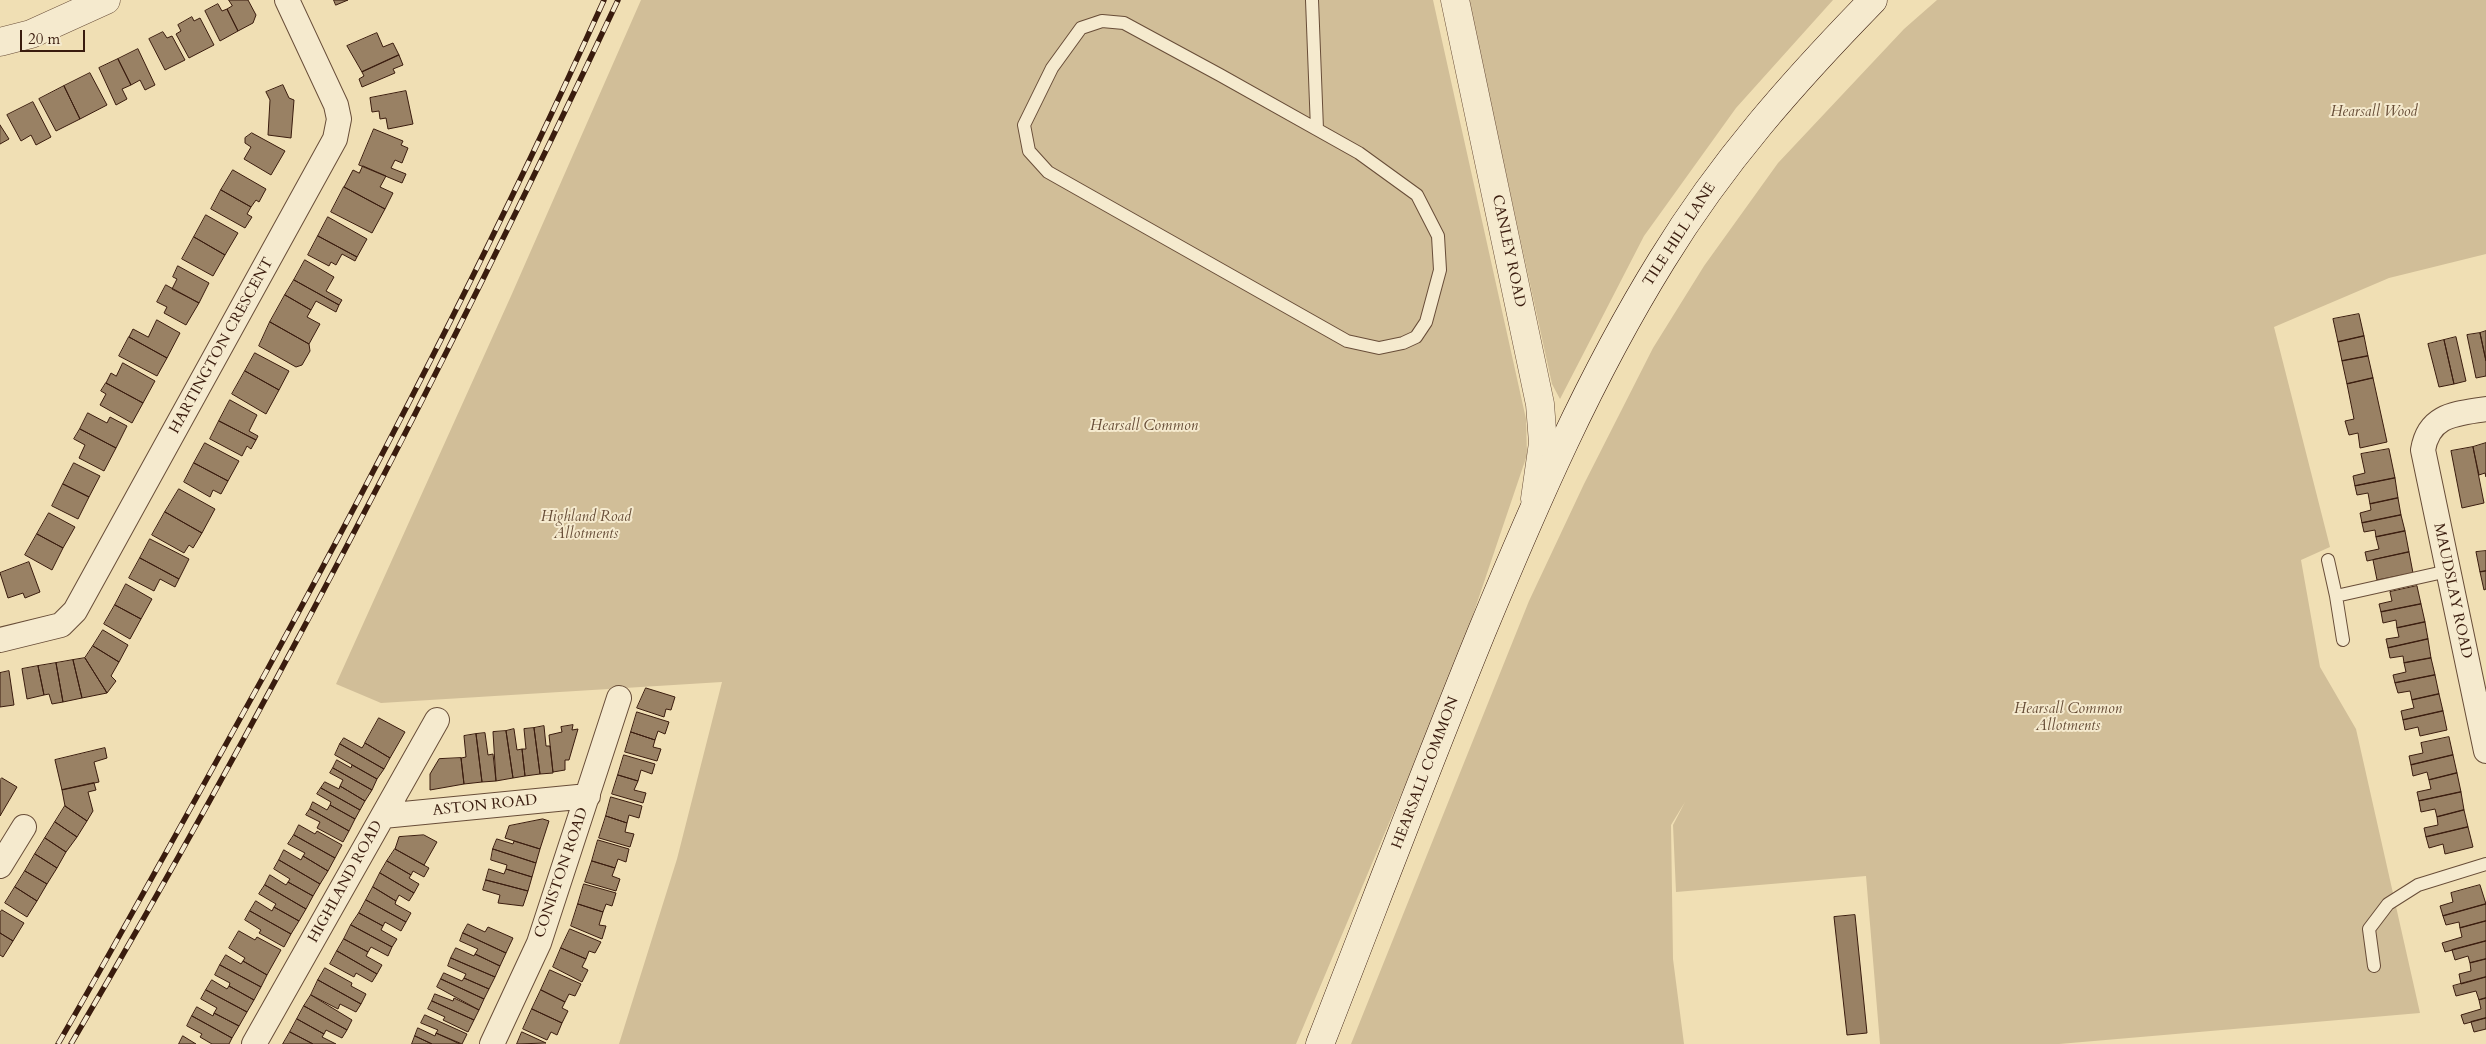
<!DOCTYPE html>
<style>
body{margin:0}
#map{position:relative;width:2486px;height:1044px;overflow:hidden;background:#f0dfb4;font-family:Cardo,serif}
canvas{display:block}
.scale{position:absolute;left:20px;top:30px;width:65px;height:22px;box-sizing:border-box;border:2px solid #3a1c0e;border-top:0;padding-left:6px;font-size:15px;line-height:18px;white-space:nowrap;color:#3a1c0e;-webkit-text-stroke:4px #f5eace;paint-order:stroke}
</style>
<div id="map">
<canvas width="2486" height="1044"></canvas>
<div class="scale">20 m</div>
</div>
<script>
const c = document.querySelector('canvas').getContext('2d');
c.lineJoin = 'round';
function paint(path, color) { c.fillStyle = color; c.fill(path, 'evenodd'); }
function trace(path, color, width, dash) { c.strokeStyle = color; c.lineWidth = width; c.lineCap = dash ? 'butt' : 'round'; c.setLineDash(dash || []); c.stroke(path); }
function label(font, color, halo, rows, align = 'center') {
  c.font = font + ' Cardo,serif'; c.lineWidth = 4; c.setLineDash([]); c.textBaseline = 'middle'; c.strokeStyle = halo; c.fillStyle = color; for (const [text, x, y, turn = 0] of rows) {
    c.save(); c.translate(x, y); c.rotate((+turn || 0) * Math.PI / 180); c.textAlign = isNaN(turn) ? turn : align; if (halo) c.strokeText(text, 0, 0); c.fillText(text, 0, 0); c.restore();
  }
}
const green = new Path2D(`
 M641,0h792l93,419 1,36 -69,204 -162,385h-677l58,-185 45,-177 -341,21 -45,-19 175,-388z
 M1468,0h365l-97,108 -92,128 -84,163 -8,-15z
 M1937,0h549v254l-97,24 -115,49 56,220 -29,13 19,107 36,62 64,284 -361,31h-179l-14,-168 -190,16 -3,-67 12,-23 -14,23 2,134 11,85h-333l178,-443 55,-117 69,-136 51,-82 74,-103 126,-134z`);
const building = new Path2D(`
 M229,0h19l8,15 -3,8 -15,8 -11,-22 5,-3z
 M334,0h14l-12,5z
 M218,4l4,7 5,-2 11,22 -18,10 -15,-30z
 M192,17l2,4 6,-3 14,27 -25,13 -13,-24 5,-3 -3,-6z
 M163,32l4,6 5,-2 13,24 -20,10 -16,-31z
 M377,33l6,14 10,-4 6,12 -37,17 -15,-26z
 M138,49l17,36 -10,5 -5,-10 -9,5 -13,-26z
 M399,55l4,10 -10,4 2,4 -33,14 -3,-8 5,-3 -2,-4z
 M118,59l13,26 -9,4 5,10 -11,6 -17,-37z
 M90,73l17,32 -27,14 -16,-33z
 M283,85l6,13 5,2 -3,38 -23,-3 2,-35 -4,-8z
 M64,86l16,33 -24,12 -17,-32z
 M406,91l7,33 -25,5 -2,-11 -6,1 -1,-8 -7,1 -2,-14z
 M33,102l18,35 -15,8 -5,-10 -10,6 -14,-26z
 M0,125l9,14 -9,5z
 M374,129l29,12 -2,4 7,3 -6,15 -7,-3 -4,8 15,6 -4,9 -43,-18z
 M252,133l33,18 -14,24 -27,-16 7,-12 -6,-4v-5z
 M363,166l23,10 -6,11 13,6 -8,16 -41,-22 9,-17 6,3z
 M233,170l33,19 -7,13 -3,-2 -5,7 -30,-17z
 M344,187l41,22 -13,24 -41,-21z
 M221,190l30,17 -4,7 5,3 -7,11 -34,-19z
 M206,215l32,18 -13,22 -31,-18z
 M328,217l39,22 -10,18 -39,-21z
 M318,236l39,21 -2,4 -13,-7 -6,11 -5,-3 -2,4 -21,-11z
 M194,237l31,18 -12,21 -31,-17z
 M305,260l29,17 -8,14 16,9 -3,5 -45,-25z
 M178,266l31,17 -10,20 -27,-14 5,-10 -4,-2z
 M294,280l45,25 -3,7 -20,-11 -5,9 -26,-15z
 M166,285l33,18 -13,22 -22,-12 3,-6 -10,-5z
 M285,295l26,15 -4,7 13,7 -11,20 -39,-22z
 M2359,314l5,22 -26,6 -5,-23z
 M157,320l23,13 -13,25 -38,-21 4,-8 15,8z
 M270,322l39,22 1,7 -8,14 -6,2 -37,-21z
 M2486,331v30l-6,-28z
 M2480,333l6,28v15l-10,2 -9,-43z
 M2364,336l4,20 -26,5 -4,-19z
 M129,337l38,21 -10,18 -38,-20z
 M2456,337l10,44 -12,3 -10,-44z
 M2444,340l10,44 -15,3 -11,-43z
 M255,353l34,18 -10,19 -34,-19z
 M2368,356l5,22 -26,6 -5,-23z
 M123,363l32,18 -12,22 -37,-20 5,-10 5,3z
 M245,371l34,19 -13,24 -34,-20z
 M2373,378l14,64 -27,6 -2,-15 -9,2 -4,-14 9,-2 -7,-35z
 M106,383l37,20 -11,20 -32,-18 6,-11 -5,-3z
 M230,400l27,15 -8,16 9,5 -2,4 -37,-19z
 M88,413l19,10 3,-6 17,9 -11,22 -36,-19z
 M219,421l37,19 -5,9 -4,-3 -5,10 -32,-17z
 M80,429l36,19 -12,23 -25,-13 6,-13 -11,-6z
 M205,443l34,18 -11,20 -34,-18z
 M2486,443v34l-1,-4 -6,2 -6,-28z
 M2473,447l11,56 -22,5 -11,-57z
 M2389,449l6,29 -40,8 -2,-10 12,-3 -4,-19z
 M74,463l26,13 -11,21 -26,-13z
 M194,463l34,18 -7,13 -8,-4 -3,7 -26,-15z
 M2395,478l3,20 -28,6 -2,-11 -11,2 -2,-9z
 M63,484l26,13 -11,22 -26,-13z
 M179,489l36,20 -13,24 -37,-21z
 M2398,498l3,17 -39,8 -2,-10 11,-3 -1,-6z
 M165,512l37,21 -9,15 -4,-3 -5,8 -32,-18z
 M49,513l26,14 -12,21 -26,-14z
 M2401,515l4,16 -29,6 -1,-7 -11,2 -2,-9z
 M2405,531l4,21 -42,9 -2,-9 14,-3 -3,-12z
 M37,534l26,14 -11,22 -27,-15z
 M150,539l39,20 -10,20 -39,-21z
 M2486,551v20l-6,1 -4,-20z
 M2409,552l4,21 -36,7 -4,-20z
 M140,558l39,21 -4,8 -15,-8 -6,12 -25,-13z
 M29,562l11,30 -15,6 -2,-5 -15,5 -8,-25z
 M2486,571v18l-2,1 -4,-18z
 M126,584l26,15 -11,20 -26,-14z
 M2417,586l4,18 -40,8 -2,-8 13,-3 -2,-9z
 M2421,604l4,18 -28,6 -1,-8 -13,3 -2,-11z
 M115,605l26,14 -11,20 -26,-15z
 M2425,622l3,17 -40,9 -2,-9 13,-2 -2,-9z
 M103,630l25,15 -9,17 -26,-16z
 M2428,639l3,19 -27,5 -1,-7 -13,2 -2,-10z
 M93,646l26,16 -8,14 5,5 -9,12 -22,-35z
 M85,658l22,35 -25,5 -9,-38z
 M2431,658l4,17 -40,8 -2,-8 13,-3 -2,-9z
 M73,660l9,38 -19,4 -7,-39z
 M56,663l7,39 -11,2 -3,-10 -5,1 -6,-29z
 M38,666l6,29 -17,4 -5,-30z
 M9,671l5,34 -14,2v-34z
 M2435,675l4,19 -27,6 -2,-9 -12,2 -3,-10z
 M646,688l29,9 -4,13 -5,-1 -2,8 -27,-9z
 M2439,694l4,17 -40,9 -2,-9 13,-3 -2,-8z
 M2443,711l4,19 -27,6 -2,-9 -13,3 -2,-10z
 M637,712l32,10 -4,12 -7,-3 -3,9 -24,-8z
 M379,718l26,14 -15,26 -25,-15z
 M573,725l-1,5 6,-1 -9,31h-4v10l-12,2 -4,-37 13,-3 -1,-5z
 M544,726l2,20h4l3,27 -13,1 -6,-46z
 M534,728l6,46 -15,2 -3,-27h4l-2,-20z
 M514,729l3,21 5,-1 3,27 -12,2 -7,-47z
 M506,731l7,47 -17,3 -3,-49z
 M631,732l24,8 -2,7 8,2 -4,12 -32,-9z
 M485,733l3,22 5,-1 3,27 -14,1 -6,-48z
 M476,734l6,48 -18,2 -3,-26 5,-1 -2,-21z
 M2449,737l4,18 -42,10 -2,-9 14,-3 -2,-10z
 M344,738l18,10 3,-5 25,15 -6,11 -44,-25z
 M340,744l44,25 -7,10 -42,-24z
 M105,748l2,10 -13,4 5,20 -37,8 -7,-30z
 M624,755l31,9 -3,10 -11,-4 -3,11 -20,-6z
 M2453,755l4,18 -28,7 -2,-8 -14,4 -2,-11z
 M461,758l3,26 -34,6v-16l9,-15z
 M337,760l14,8 1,-3 25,14 -5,11 -39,-22z
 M333,768l39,22 -7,11 -25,-15 3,-6 -13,-7z
 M2457,773l4,19 -42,9 -2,-9 14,-3 -2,-9z
 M618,775l20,6 -4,9 12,3 -3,10 -31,-9z
 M2,778l15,9 -17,29v-36z
 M325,782l14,7 1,-3 25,15 -5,9 -39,-22z
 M94,783l2,7 -8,2 5,19 -6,10 -22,-15 -3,-16z
 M321,788l39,22 -5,9 -25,-14 1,-3 -14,-8z
 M2461,792l3,18 -27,7 -2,-8 -14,3 -2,-11z
 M611,797l31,9 -3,12 -10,-3 -2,8 -21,-7z
 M313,802l14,8 3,-5 25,14 -6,12 -39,-22z
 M65,806l22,15 -10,16 -22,-15z
 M310,809l39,22 -6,11 -26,-14 3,-6 -14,-7z
 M2464,810l4,17 -42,10 -2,-9 14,-3 -1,-8z
 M606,816l21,7 -2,9 9,2 -4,13 -31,-9z
 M543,819l6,2 -9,28 -35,-11 4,-12z
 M55,822l22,15 -11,15 -21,-14z
 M299,825l16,9 2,-3 25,14 -7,13 -41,-23z
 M2468,827l5,20 -28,7 -2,-10 -14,4 -3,-11z
 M294,835l41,23 -7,13 -25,-15 2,-3 -17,-9z
 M424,835l13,7 -13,23 -29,-16 4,-12z
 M45,838l21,14 -9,16 -22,-14z
 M497,839l16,5 1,-3 26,8 -4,14 -43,-14z
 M598,840l31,9 -3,13 -8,-3 -3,9 -23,-7z
 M395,849l34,19 -5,9 -11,-6 -2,4 -24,-14z
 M493,849l43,14 -4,14 -26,-8 1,-4 -16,-5z
 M284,850l17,10 2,-4 25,15 -8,13 -41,-24z
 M35,854l22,14 -10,16 -22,-13z
 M279,860l41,24 -7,12 -25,-14 2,-3 -16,-10z
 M387,861l24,14 -2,3 10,6 -5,9 -34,-20z
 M592,861l23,7 -3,8 8,3 -4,12 -31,-9z
 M489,869l15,5 2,-5 26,8 -4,14 -42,-11z
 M25,871l22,13 -10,17 -22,-14z
 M380,873l34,20 -5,8 -10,-6 -3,6 -23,-14z
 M270,875l16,10 2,-3 25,14 -7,13 -41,-24z
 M486,880l42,11 -5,15 -25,-3 2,-8 -17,-5z
 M584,884l32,9 -4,13 -6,-2 -3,8 -25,-8z
 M265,885l41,24 -7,12 -25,-14 2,-3 -17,-10z
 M2480,885l6,19 -43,12 -3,-10 13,-4 -2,-9z
 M15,887l22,14 -10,16 -22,-14z
 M373,887l23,14 -1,3 16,9 -5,9 -40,-22z
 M366,900l40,22 -5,9 -16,-9 -2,4 -24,-13z
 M256,901l16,10 2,-4 25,14 -8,13 -41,-23z
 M578,904l25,8 -4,13 7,1 -4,13 -31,-13z
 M2486,904v17l-26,7 -1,-6 -13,3 -3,-9z
 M2,910l22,13 -11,18 -13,-8v-20z
 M250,911l41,23 -7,13 -25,-14 2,-3 -16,-10z
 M359,913l24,13 -2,4 16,9 -5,8 -41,-22z
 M1855,915l12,118 -20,2 -13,-118z
 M2486,921v20l-41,11 -3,-9 20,-6 -2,-9z
 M468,924l17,8 3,-5 25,11 -7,15 -43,-20z
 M351,925l41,22 -4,9 -17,-9 -3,5 -24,-13z
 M570,929l31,13 -6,11 -6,-2 -3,8 -25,-11z
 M239,931l16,9 2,-3 24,13 -14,25 -24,-14 2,-3 -16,-10z
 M0,933l13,8 -10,16 -3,-2z
 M463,933l43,20 -6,13 -25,-12 3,-5 -18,-8z
 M344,939l24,13 -2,4 16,9 -5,9 -40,-23z
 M2486,941v18l-16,4 -2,-7 -13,4 -3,-10z
 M456,948l18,8 1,-2 25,12 -5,11 -44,-19z
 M561,948l25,11 -4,8 6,3 -6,12 -29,-15z
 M337,951l40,23 -5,8 -16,-9 -2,4 -24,-13z
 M226,955l15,9 2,-3 24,14 -6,12 -41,-22z
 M451,958l44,19 -6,12 -25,-11 2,-4 -18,-8z
 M2486,959v18l-25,7 -2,-10 12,-3 -1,-8z
 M220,965l41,22 -7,13 -25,-14 1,-3 -15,-8z
 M325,968l27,15 -1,3 15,8 -5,10 -43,-24z
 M550,970l31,14 -6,12 -6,-2 -4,8 -24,-12z
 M444,973l18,8 2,-3 25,11 -5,10 -43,-20z
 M2486,977v21l-7,2 -3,-9 -20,5 -3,-10z
 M441,979l43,20 -5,11 -42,-23z
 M212,980l15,9 2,-3 25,14 -7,12 -41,-22z
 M318,980l43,24 -5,8 -16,-8 -2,5 -27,-14z
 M206,990l41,22 -8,14 -25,-13 3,-5 -16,-9z
 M541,990l24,12 -3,6 6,3 -6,12 -30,-14z
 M435,994l18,7 1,-3 25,12 -5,10 -42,-19z
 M311,995l41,25 -5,10 -43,-24z
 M2486,998v20l-22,6 -3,-9 20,-6 -2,-9z
 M432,1001l42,19 -6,12 -25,-12 2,-3 -17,-8z
 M304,1006l43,24 -5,8 -16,-8 -2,4 -27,-15z
 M197,1007l16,9 1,-3 25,13 -7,12 -40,-22z
 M532,1009l30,14 -5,12 -6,-3 -4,8 -24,-11z
 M425,1015l42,19 -5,10 -26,-11 2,-3 -17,-7z
 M192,1016l40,22 -3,6h-17l-12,-7 2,-3 -15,-8z
 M2486,1018v11l-12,3 -3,-10z
 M297,1019l27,15 -2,3 14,7h-23l-23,-12z
 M418,1028l17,8 1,-3 24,11h-28l-17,-8z
 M290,1032l23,12h-30z
 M522,1032l24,11 -29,1z
 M183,1036l13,8h-17z
 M415,1036l17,8h-20z`);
const service = new Path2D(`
 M1312,0l5,129
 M1102,21l22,2 96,52 139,78 58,42 21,41 2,34 -14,52 -10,15 -13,6 -24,5 -32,-7 -299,-169 -19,-21 -5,-26 28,-57 29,-40z
 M2328,560l8,36 112,-25
 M2336,596l7,44
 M2374,966l-5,-37 19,-25 30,-19 68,-21`);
const minor = new Path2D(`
 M2486,409c-30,5 -57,5 -63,41l63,301
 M0,640l61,-15 14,-14 260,-472 4,-20 -3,-14 -49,-105
 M383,816l205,-20
 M0,866l24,-39
 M254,1044l183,-324
 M492,1044l47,-101 80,-245`);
const tertiary = new Path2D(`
 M1455,0l85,404 3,39 -8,56
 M0,42l31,-8 75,-34`);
const secondary = new Path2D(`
 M1320,1044c54,-138 106,-276 162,-413 53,-128 107,-253 180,-371 60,-98 131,-178 211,-260`);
const rail = new Path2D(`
 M58,1044c71,-123 139,-248 208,-372 120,-220 235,-444 338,-672
 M71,1044c199,-339 379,-688 547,-1044`);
const parkNames = [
 ["Hearsall Wood",2374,113],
 ["Hearsall Common",1144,427],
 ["Highland Road",586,518],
 ["Allotments",586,535],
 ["Hearsall Common",2068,710],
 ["Allotments",2068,727]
];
const streetNames = [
 ["TILE HILL LANE",1680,235,-57],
 ["CANLEY ROAD",1508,251,78],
 ["HARTINGTON CRESCENT",222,346,-61],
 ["MAUDSLAY ROAD",2452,591,78],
 ["HEARSALL COMMON",1426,773,-69],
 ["ASTON ROAD",485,806,-6],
 ["CONISTON ROAD",562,873,-71],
 ["HIGHLAND ROAD",346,882,-61]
];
paint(green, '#d1be98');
paint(building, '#998164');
trace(building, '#3a1c0e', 1);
trace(service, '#684d38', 14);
trace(minor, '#684d38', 26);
trace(tertiary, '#684d38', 29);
trace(secondary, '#3a1c0e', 29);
trace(service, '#f5eace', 12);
trace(minor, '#f5eace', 24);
trace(tertiary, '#f5eace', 28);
trace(secondary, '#f5eace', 28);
trace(rail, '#3a1c0e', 5.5);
trace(rail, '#f5eace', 4, [11]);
label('italic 15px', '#674d37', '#f5eace', parkNames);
label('15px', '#3a1c0e', '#f5eace', streetNames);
</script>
